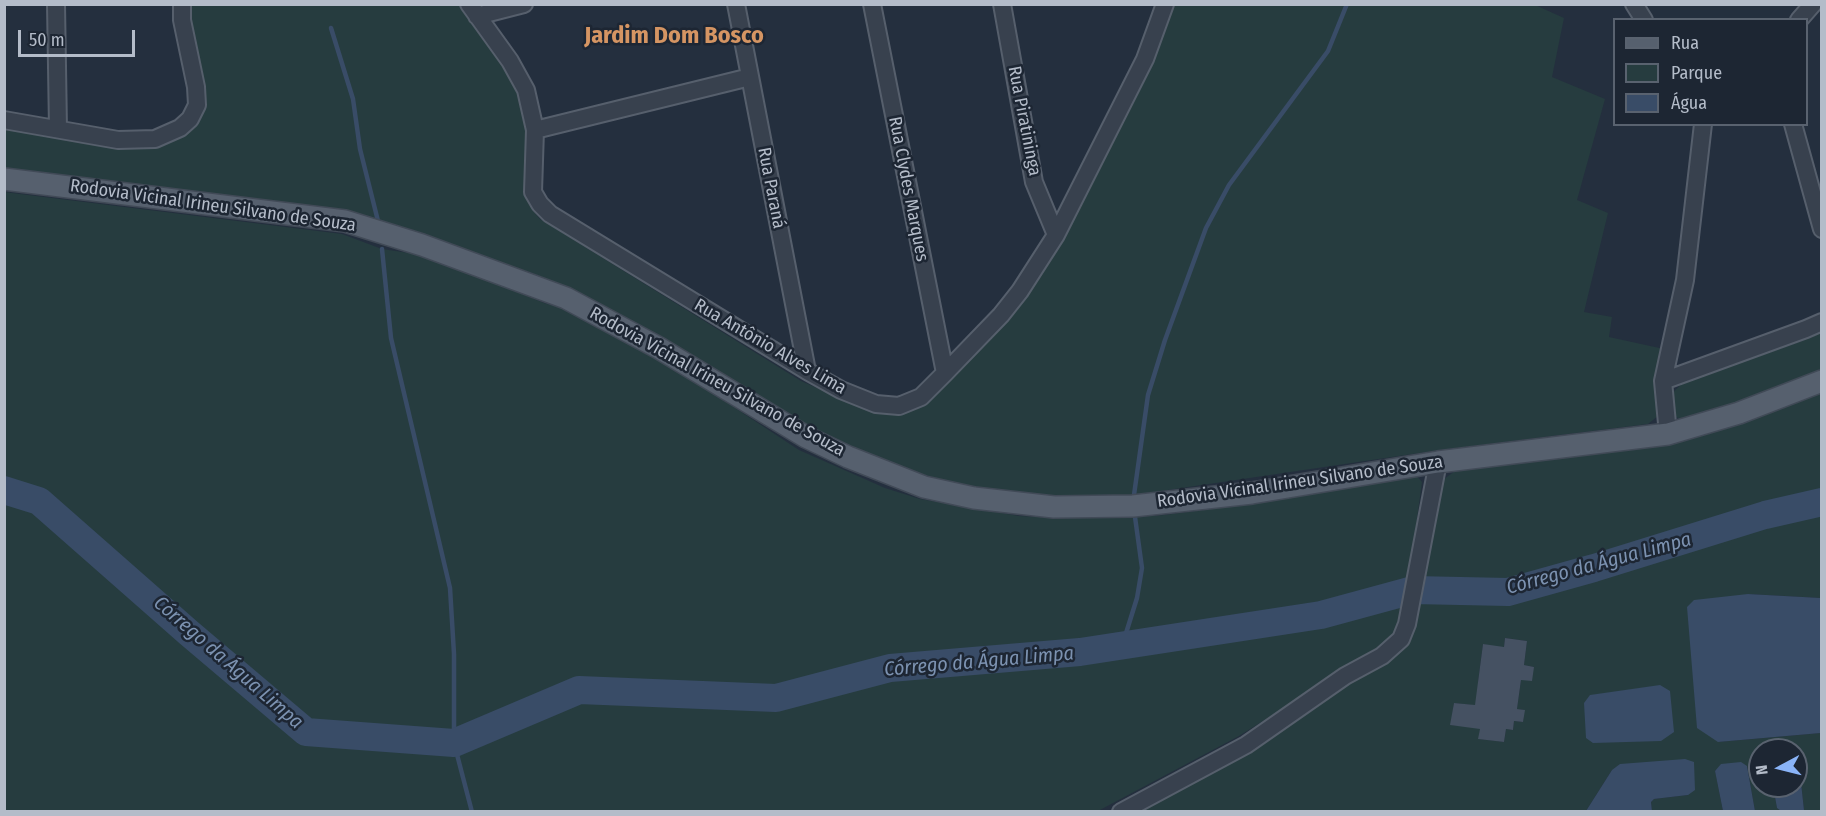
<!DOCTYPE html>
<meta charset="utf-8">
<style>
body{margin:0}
#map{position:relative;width:1826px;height:816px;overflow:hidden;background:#242f3e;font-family:"Fira Sans Condensed",sans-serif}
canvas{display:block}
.frame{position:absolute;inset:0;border:6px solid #b4bcc9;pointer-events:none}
.legend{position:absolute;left:1613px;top:18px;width:195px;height:108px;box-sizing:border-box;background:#1d2633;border:2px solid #59626f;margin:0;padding:8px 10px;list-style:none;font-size:18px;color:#b4bcc9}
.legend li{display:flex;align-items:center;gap:12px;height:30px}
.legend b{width:30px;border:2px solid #59626f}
.north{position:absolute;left:1748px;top:738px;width:60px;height:60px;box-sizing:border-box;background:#1d2633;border:2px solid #59626f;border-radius:50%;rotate:263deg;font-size:16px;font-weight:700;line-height:24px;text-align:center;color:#b4bcc9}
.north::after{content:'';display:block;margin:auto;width:21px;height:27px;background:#8ab4f8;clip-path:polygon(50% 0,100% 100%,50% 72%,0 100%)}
.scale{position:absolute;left:18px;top:30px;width:117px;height:27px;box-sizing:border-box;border:3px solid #b4bcc9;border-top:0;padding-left:8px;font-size:18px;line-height:21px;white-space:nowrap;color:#b4bcc9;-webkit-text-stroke:4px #1d2633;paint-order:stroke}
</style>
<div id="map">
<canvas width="1826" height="816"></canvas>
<div class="frame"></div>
<ul class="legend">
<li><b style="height:8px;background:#56606e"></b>Rua</li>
<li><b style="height:16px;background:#263c3f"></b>Parque</li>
<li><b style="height:16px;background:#394c67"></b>Água</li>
</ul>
<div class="north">N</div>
<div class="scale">50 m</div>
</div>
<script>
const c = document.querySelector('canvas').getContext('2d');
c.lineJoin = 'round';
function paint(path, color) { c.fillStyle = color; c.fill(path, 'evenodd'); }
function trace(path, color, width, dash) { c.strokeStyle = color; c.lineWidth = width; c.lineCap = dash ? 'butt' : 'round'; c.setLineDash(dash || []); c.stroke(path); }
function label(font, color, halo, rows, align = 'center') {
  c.font = font + ' "Fira Sans Condensed",sans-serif'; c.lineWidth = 5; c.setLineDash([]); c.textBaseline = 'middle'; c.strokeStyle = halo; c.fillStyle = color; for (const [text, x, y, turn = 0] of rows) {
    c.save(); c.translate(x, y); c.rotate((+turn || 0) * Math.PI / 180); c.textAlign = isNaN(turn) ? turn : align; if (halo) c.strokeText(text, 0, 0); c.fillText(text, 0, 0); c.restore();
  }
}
const green = new Path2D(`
 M189,5h271c13,20 31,39 44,60 12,19 20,42 24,65 6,32 -14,61 12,89l261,162 39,17 59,15 103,-88 170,-320h363l29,13 -12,59 53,22 -28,101 31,13 -24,99 28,5 -3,20 55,12 -9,37 3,30 -10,8 -208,26 -306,45 -34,1h-44l-78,-7 -80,-21 -44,-15 -283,-164 -39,-16 -33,-10 -73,-28 -48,-14 -373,-52 -1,-40 116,19 77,-29z
 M4,192l338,42 40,15 34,5 75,27 53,22 22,6 87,45 146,96 86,38 35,11 99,17 43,2 73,-1 29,-2 94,-12 157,-29 7,8 -12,88 -13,64 -17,16 -38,21 -103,65 -141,75h-1093z
 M1821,332v42l-134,48 -11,-5 -4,-24 11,-10 127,-45z
 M1821,390v208l-73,-4 -30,148 103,-9 1,27 -2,2 2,9 -1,40h-19l2,-1 -5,-46 -3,-2v-12h-36v36h13l4,22 4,3h-26l-8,-45 -32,4 8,41h-71l-1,-9 3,-3 34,-4 -76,-25 -26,41 -449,1 112,-60 64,-42 35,-26 37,-21 16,-12 9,-14 30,-155 15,-11 216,-27zM1505,638l22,3 -3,24 10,2 -13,13 -4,29 7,1 -1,12 -9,-1 -1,9 -7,-1 -2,13 -25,-3 2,-16 -21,-2 -1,5 -8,-1 3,-22 27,3 -3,-24 5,-38 8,2 12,8z`);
const water = new Path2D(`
 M1748,594l73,4v135l-103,9 -21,-14 -10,-121 7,-7z
 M1660,685l10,6 4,41 -13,9 -68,2 -7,-5 -2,-35 6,-8z
 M1685,759l9,3 1,28 -7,5 -34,4 -3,3 1,9h-66l26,-41 8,-6z
 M1741,762l6,4 8,45h-32l-8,-40 6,-7z
 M1796,762l3,2 5,46 -23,1 -4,-3 -4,-22h23z`);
const stream = new Path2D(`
 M331,28l22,71 7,50 18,72
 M382,249l9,89 59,250 4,66v89l18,69
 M1134,495l14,-100 17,-55 41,-112 23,-43 99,-134 19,-47
 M1122,646l15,-48 5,-30 -7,-51`);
const river = new Path2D(`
 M4,490l35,11 150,132 117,99 148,11 125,-53 197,8 114,-30 190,-16 241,-37 92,-25 95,2 86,-24 171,-53 57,-13`);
const building = new Path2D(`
 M1505,638l22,3 -3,24 10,2 -2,14 -11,-1 -4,29 8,1 -2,12 -9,-1 -1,9 -7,-1 -2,13 -26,-3 2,-10 -30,-4 4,-22 21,2 8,-61 21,3z`);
const minor = new Path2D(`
 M56,4l2,125
 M469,4l41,57 16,29 9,40 -2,62 7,12 10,10 257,157 34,19 35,14 23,2 22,-9 24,-24 56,-58 19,-24 36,-56 89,-176 20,-55
 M736,4l71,367
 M872,4l73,369
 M1002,4l32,178 22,53
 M1634,4l10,16
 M477,16l47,-12
 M1799,20l14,-16
 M4,120l114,20 37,-1 25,-11 10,-9 7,-14 -1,-18 -14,-67v-16
 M1793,124l29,105
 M535,130l215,-53
 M1663,381l143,-52 16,-7
 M1668,434l-5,-53 22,-101 18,-156
 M1121,812l125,-67 99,-69 37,-20 19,-17 6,-15 31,-162`);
const major = new Path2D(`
 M4,179l341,42 77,24 144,53 93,50 147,89 42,20 76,30 50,11 80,9 79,-1 119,-13 186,-31 230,-28 71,-21 83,-32`);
const streetNames = [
 ["Rua Piratininga",1024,121,79],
 ["Rua Paraná",771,188,79],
 ["Rua Clydes Marques",908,189,79],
 ["Rodovia Vicinal Irineu Silvano de Souza",213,206,8],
 ["Rua Antônio Alves Lima",770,347,30],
 ["Rodovia Vicinal Irineu Silvano de Souza",717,382,29],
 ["Rodovia Vicinal Irineu Silvano de Souza",1300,482,-8]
];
const waterNames = [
 ["Córrego da Água Limpa",1599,564,-15],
 ["Córrego da Água Limpa",979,662,-5],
 ["Córrego da Água Limpa",228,663,41]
];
const districtNames = [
 ["Jardim Dom Bosco",674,36]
];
paint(green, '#263c3f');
paint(water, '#394c67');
trace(stream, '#394c67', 4.5);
trace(river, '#394c67', 28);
paint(building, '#455162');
trace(minor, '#565f6c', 20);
trace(major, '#414a57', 24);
trace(minor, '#38414e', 16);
trace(major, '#56606e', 21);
label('18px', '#b4bcc9', '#1d2633', streetNames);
label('italic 20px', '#7c92b1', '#1d2633', waterNames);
label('bold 24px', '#d59563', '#1d2633', districtNames);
</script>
